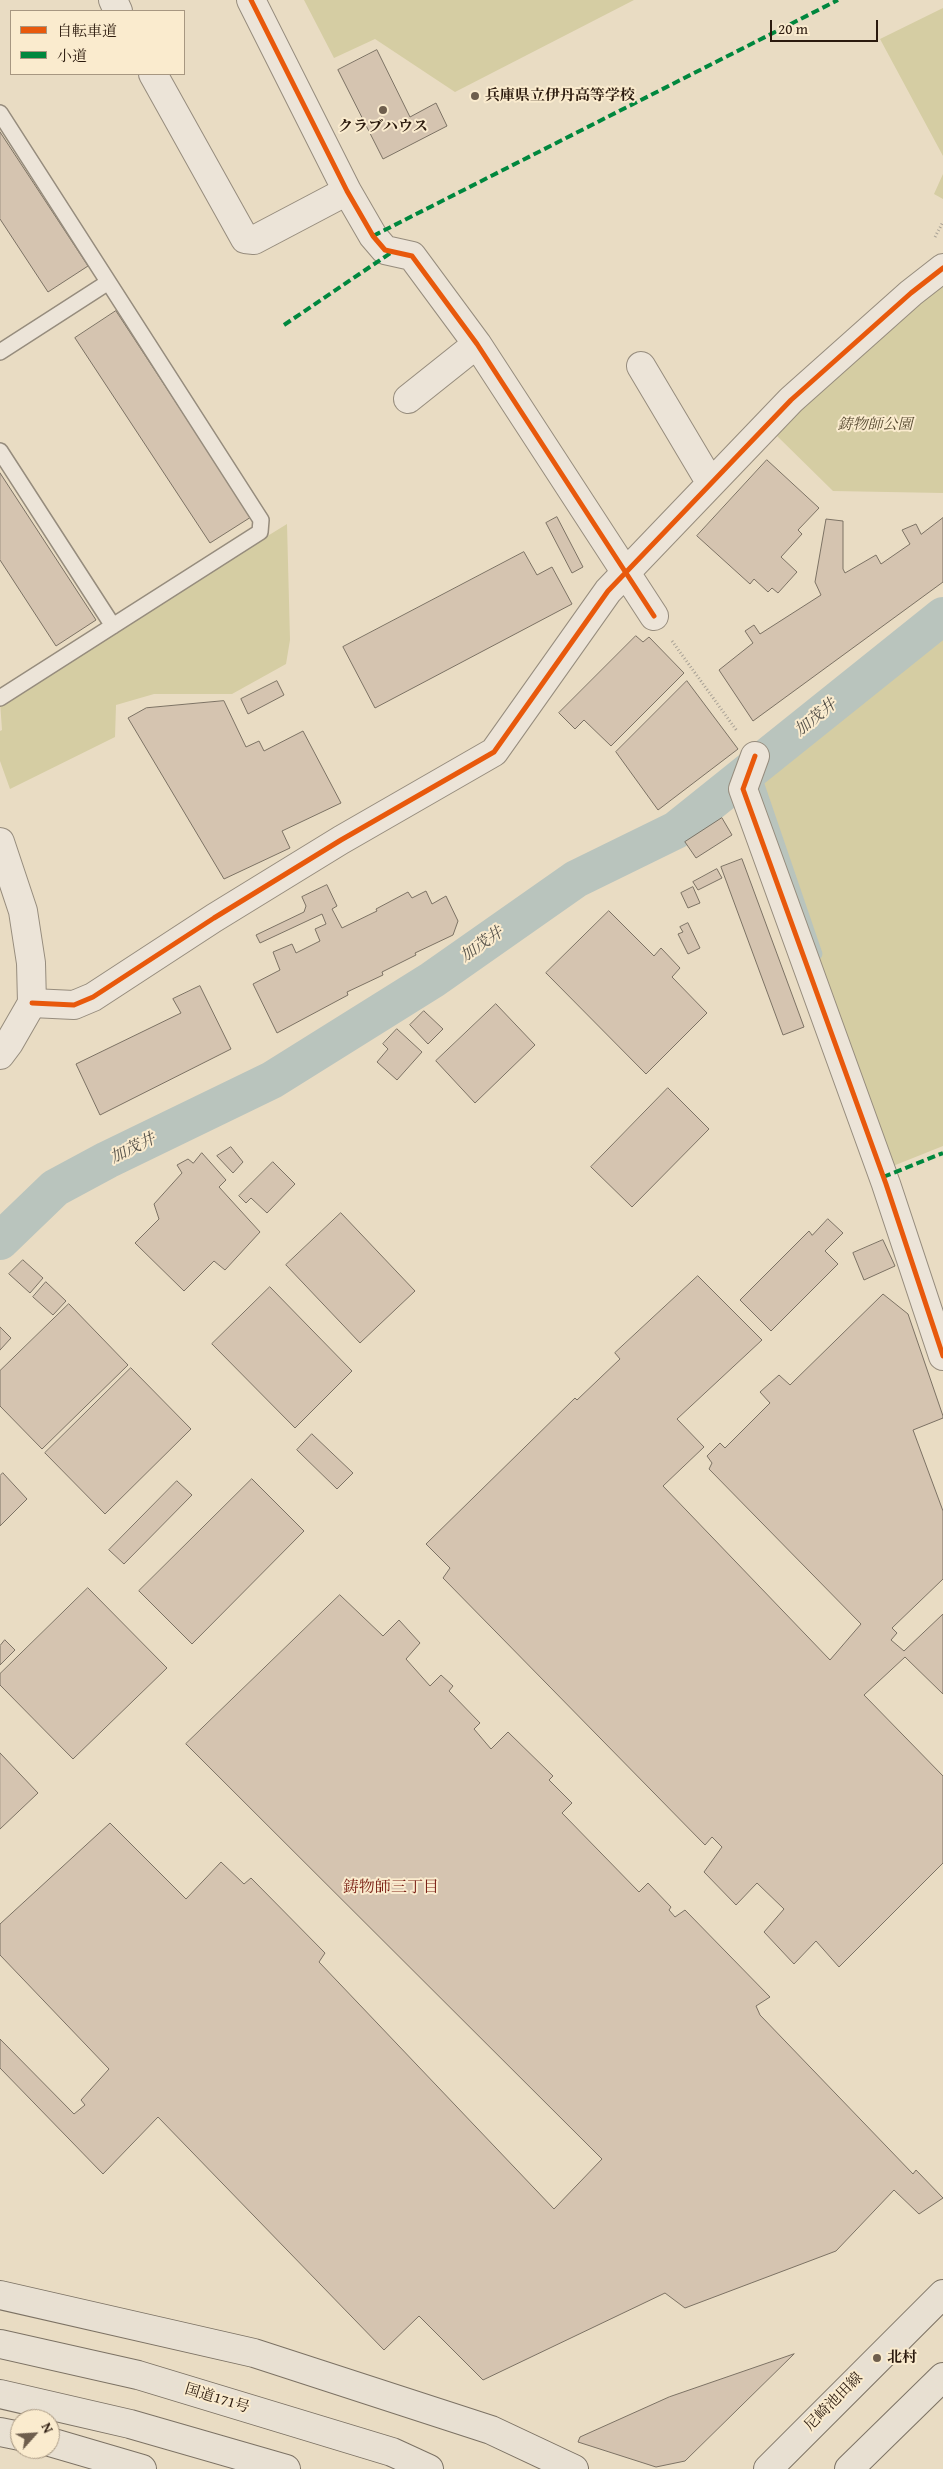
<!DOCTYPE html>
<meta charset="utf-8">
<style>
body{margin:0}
#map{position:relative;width:943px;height:2469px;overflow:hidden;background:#e9dcc3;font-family:"Gentium Book Plus","Noto Serif JP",serif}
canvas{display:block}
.legend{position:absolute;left:10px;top:10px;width:175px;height:65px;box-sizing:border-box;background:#faebce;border:1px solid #a79781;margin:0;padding:6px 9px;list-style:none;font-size:15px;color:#2b1a0e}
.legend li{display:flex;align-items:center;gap:10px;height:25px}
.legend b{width:25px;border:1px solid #a79781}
.north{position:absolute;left:10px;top:2409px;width:50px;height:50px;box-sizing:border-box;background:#faebce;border:1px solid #a79781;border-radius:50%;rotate:64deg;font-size:14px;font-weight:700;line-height:20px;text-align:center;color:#2b1a0e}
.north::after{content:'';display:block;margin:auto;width:18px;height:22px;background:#6e5e4d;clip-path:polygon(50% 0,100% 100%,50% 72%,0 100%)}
.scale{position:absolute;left:770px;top:20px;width:108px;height:22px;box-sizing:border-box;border:2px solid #2b1a0e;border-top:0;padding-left:6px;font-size:15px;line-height:18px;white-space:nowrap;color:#2b1a0e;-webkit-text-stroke:4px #faebce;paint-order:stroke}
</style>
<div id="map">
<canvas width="943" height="2469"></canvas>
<ul class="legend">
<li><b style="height:6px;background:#e8590c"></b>自転車道</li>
<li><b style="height:6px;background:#00873e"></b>小道</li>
</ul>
<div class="north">N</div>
<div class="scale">20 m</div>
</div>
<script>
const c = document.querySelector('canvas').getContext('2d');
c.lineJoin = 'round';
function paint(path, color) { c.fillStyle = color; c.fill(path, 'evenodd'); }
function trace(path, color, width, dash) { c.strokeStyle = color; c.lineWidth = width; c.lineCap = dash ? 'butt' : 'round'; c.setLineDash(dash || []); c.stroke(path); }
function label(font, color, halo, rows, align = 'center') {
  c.font = font + ' "Gentium Book Plus","Noto Serif JP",serif'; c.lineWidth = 4; c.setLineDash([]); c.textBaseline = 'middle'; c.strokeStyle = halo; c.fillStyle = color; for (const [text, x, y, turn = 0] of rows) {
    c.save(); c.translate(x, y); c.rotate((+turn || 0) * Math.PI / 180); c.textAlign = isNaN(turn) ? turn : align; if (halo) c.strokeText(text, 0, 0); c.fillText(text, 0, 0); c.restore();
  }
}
const green = new Path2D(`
 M304,0h330l-179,92 -80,-53 -41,19z
 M943,8v148l-63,-117z
 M943,174v25l-9,-5z
 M943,276v217l-110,-2 -57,-56 2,-9z
 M287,524l3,116 -4,24 -54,30h-78l-38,11 -1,32 -105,52 -10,-28v-30l2,-1 -2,-29z
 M943,621v525l-55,22 -135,-394z`);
const stream = new Path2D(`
 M754,770l63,184`);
const canal = new Path2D(`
 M0,1241l55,-53 52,-28 165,-80 160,-100 144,-101 100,-49 267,-214`);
const building = new Path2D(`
 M377,50l33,67 26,-14 11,23 -64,33 -45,-89z
 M0,132l88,134 -40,26 -48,-73z
 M116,311l135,206 -41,26 -135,-205z
 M767,460l52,48 -21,22 4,4 -21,23 16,15 -19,21 -6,-5 -4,4 -14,-13 -4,5 -53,-48z
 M0,473l96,147 -40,26 -56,-86z
 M557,517l26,50 -11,6 -26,-50z
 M943,518v64l-190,139 -34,-51 34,-27 -8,-12 9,-6 6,9 61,-39 -6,-13 11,-63 17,2v48l2,4 31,-18 5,9 29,-20 -8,-14 14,-6 5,10z
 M524,552l13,23 15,-8 20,37 -197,104 -32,-61z
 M636,636l7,6 6,-5 35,36 -73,73 -27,-26 -9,9 -16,-16z
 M277,681l7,14 -36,19 -7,-15z
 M687,681l51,68 -80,61 -42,-58z
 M224,701l22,46 13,-6 5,10 39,-20 38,72 -59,28 8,17 -66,31 -96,-161 18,-10z
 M722,818l10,17 -36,23 -11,-16z
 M742,859l62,168 -21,8 -62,-168z
 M717,869l5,9 -24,12 -5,-8z
 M327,885l10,21 -5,3 10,19 35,-17 -1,-2 32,-17 4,6 14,-7 6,13 14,-8 12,25 -5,14 -38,18 1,2 -34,17 1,3 -36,17 1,3 -71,38 -24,-49 27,-14 -7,-18 19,-8 4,9 24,-12 -5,-12 11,-5 -4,-10 -62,29 -4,-8 48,-23 2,-6 -4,-9z
 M693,887l7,16 -12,5 -7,-15z
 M609,911l45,45 7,-8 19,20 -8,9 35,36 -61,61 -100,-101z
 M688,923l12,25 -12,6 -10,-20 5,-2 -3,-5z
 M200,986l31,63 -131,66 -24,-51 105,-51 -8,-14z
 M496,1004l39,41 -60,58 -39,-42z
 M424,1011l19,18 -15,15 -18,-19z
 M397,1029l25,23 -25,28 -20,-18 11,-13 -5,-5z
 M668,1088l41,41 -77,78 -41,-40z
 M231,1147l12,15 -10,11 -16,-17z
 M202,1153l24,27 -7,7 41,45 -35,38 -11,-9 -30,30 -49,-48 24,-24 -5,-15 28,-31 -5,-8 11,-6 5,4z
 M273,1162l22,22 -28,29 -16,-15 -5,5 -7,-7z
 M341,1213l74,78 -55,52 -74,-78z
 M828,1219l15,14 -18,18 13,13 -67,67 -31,-31 69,-69 3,4z
 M883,1240l12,26 -31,14 -11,-27z
 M23,1260l20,18 -13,15 -21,-19z
 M698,1276l64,64 -85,79 27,28 -41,39 167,174 31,-36 -152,-155 3,-6 -5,-7 13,-13 5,5 45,-45 -10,-11 19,-17 11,10 93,-91 25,20 35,102v2l-30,12 30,81v68l-51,49 5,5 -6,7 13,11 39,-37v80l-38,-37 -41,38 79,81v87l-104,104 -23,-26 -22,23 -30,-32 20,-23 -27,-26 -21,22 -32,-33 18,-25 -10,-10 -7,8 -262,-267 7,-10 -24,-24 149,-146 2,2 43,-41 -5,-6z
 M46,1282l20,19 -13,14 -20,-18z
 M270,1287l82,84 -57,57 -83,-84z
 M69,1304l59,61 -86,84 -42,-43v-35z
 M0,1327l11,11 -11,12z
 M131,1368l60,61 -86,85 -60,-61z
 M312,1434l41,39 -16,16 -40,-39z
 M3,1473l24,26 -27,27v-50z
 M252,1479l52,52 -112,113 -53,-53z
 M177,1481l15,14 -68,69 -15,-14z
 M88,1588l79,80 -94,91 -73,-74v-11z
 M340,1595l43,41 16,-16 21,23 -14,16 24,27 11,-11 12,11 -4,5 31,32 -6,6 17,20 17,-17 45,44 -4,4 23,23 -10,10 77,79 9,-9 23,24 -2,3 6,7 10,-7 85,87 -14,9 4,9 153,159 3,-4 27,28 -24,16 -25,-24 -58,61 -151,57 -20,-15 -182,87 -64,-64 -35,34 -226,-233 -55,57 -103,-106v-29l74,75 11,-9 -4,-5 28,-31 -109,-114v-31l110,-101 76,76 35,-37 23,22 7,-6 74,75 -6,9 235,247 48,-50 -416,-415z
 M5,1640l10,10 -15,15v-19z
 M0,1753l38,40 -38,36z
 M794,2354l-109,107 -29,6 -78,-25 2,-5 89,-40z`);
const path = new Path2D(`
 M935,237l8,-15
 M672,641l65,90`);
const service = new Path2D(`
 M0,113l261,407 -1,12 -260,166
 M0,352l107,-69
 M0,451l113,175`);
const minor = new Path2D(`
 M113,0l5,11
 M251,0l96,191 26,45 12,14 27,6 65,88 177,272
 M153,74l92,165 9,1 93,-49
 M641,366l69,116
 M408,399l69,-55
 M755,756l-12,33 143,395 57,172
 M32,1003l42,2 19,-8 121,-79 127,-78 153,-88 114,-161 183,-191 120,-107 32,-25`);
const tertiary = new Path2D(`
 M0,842l23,69 8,52 1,40 -23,40 -9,12`);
const primary = new Path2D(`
 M768,2469l175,-175
 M849,2469l94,-92`);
const trunk = new Path2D(`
 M0,2295l254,58 237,77 83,39
 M0,2344l138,31 254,77 37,17
 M0,2394l130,30 156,45
 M0,2432l20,4
 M50,2442l92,27`);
const quiet = new Path2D(`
 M373,236l465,-236
 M284,325l108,-73
 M883,1177l60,-24`);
const cycleway = new Path2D(`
 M251,0l96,191 26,45 12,14 27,6 65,88 177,272
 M755,756l-12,33 143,395 57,172
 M32,1003l42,2 19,-8 121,-79 127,-78 153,-88 114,-161 183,-191 120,-107 32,-25`);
const markers = [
 [475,96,5,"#6e5e4d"],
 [383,110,5,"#6e5e4d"],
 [877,2358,5,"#6e5e4d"]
];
const poiNames = [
 ["兵庫県立伊丹高等学校",485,96],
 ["クラブハウス",383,127,"center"],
 ["北村",887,2358]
];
const parkNames = [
 ["鋳物師公園",875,425]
];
const streetNames = [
 ["国道171号",217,2399,17],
 ["尼崎池田線",834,2402,-45]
];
const waterNames = [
 ["加茂井",816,718,-39],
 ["加茂井",482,945,-35],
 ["加茂井",133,1149,-26]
];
const neighbourhoodNames = [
 ["鋳物師三丁目",391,1888]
];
paint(green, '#d5cda3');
trace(stream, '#b9c4bd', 11);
trace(canal, '#b9c4bd', 38);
paint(building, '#d5c4b0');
trace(building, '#7c7264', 1);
trace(service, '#968c7d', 18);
trace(minor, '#968c7d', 30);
trace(tertiary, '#968c7d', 30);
trace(primary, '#7c7264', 30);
trace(trunk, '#7c7264', 30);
trace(path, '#a7a095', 3, [1, 2.5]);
trace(service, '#ece4d8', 15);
trace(minor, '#ece4d8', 28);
trace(tertiary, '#ece4d8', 28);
trace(primary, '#e8e0d2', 28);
trace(trunk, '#e8e0d2', 28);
trace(quiet, '#00873e', 4, [8, 4]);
trace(cycleway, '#e8590c', 5);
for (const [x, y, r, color] of markers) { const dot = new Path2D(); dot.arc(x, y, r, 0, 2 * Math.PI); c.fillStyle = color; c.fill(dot); trace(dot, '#faebce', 2); }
label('bold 15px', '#2b1a0e', '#faebce', poiNames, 'left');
label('italic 15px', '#594c33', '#faebce', parkNames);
label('15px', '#2b1a0e', '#faebce', streetNames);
label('italic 16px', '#56524a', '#faebce', waterNames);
label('16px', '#7a1f14', '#faebce', neighbourhoodNames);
</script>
